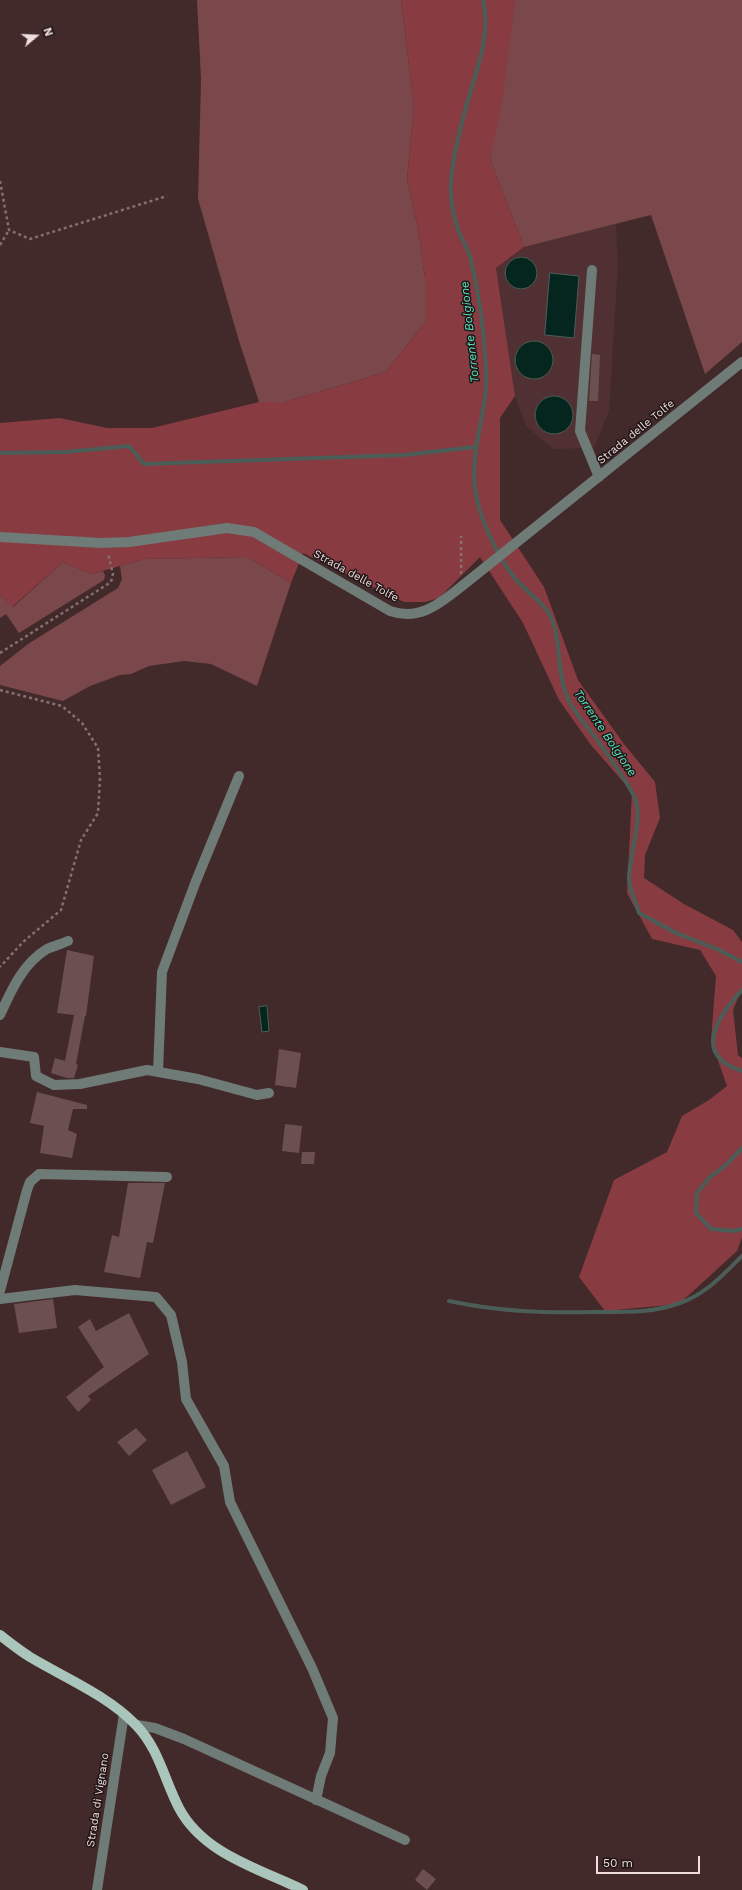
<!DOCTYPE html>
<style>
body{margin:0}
#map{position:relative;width:742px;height:1890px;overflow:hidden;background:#42292a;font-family:"Work Sans",sans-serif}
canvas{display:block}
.north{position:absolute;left:16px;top:16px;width:40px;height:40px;-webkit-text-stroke:3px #211516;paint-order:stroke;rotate:71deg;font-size:11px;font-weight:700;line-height:16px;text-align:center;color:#efdddd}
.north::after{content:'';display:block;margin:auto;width:14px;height:18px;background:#efdddd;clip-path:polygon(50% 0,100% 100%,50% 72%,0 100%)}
.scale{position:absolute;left:596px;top:1856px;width:104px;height:18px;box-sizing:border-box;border:2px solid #efdddd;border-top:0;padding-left:5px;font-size:12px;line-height:14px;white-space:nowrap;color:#efdddd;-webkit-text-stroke:3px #211516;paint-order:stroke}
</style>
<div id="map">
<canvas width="742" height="1890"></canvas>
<div class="north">N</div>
<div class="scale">50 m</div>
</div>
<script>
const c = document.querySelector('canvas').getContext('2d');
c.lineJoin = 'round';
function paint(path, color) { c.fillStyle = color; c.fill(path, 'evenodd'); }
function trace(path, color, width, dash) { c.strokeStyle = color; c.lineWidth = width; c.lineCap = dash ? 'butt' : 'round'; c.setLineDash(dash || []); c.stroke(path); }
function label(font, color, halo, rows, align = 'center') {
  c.font = font + ' "Work Sans",sans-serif'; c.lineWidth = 3; c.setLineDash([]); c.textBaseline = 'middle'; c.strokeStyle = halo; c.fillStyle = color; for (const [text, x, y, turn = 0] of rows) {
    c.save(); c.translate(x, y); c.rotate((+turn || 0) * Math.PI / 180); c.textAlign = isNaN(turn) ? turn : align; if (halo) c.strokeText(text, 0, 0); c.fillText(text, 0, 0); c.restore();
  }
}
const built = new Path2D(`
 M616,224l2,41 -9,146 -15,37 -41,1 -27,-23 -11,-30 -19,-128 28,-21z`);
const green = new Path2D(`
 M197,0h204l13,108 -7,71 11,50 7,49v44l-39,50 -101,30h-26l-20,-61 -41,-142 3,-120z
 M515,0h227v342l-37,32 -54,-159 -127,32 -34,-88z
 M247,557l44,26 -34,103 -46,-22 -27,-3 -35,5 -18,8 -11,1 -30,11 -27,15 -63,-16v-19l28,-22 90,-56 4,-9 -2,-13 24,-7z
 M63,562l29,12 11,-3 2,4 -1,5 -85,53 -13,-19 -6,4v-23l13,12z`);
const forest = new Path2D(`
 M401,0h114l-13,104 -12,55 34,88 -28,21 19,128 -15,22v102l44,67 34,93 46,64 31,38 5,36 -15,37 -1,23 40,26 49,26 9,12v46l-9,22 5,45 4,3v179l-5,14 -58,53 -74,7 -26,-34 35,-97 53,-28 15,-36 27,-16 18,-14 -16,-45 5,-65 -16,-26 -48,-11 -25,-46 5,-101 -41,-47 -32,-45 -36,-77 -43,-66 -41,41 -14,4h-21l-101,-49 -12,30 -44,-26 -103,2 -52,15 -29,-12 -51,45 -12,-12v-172l60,-5 47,10h45l107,-26h26l101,-30 39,-50v-44l-7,-49 -11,-50 7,-71z`);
const water = new Path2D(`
 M505 273a16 16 0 1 1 32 0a16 16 0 1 1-32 0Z
 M550,273l29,3 -5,62 -29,-3z
 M515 360a19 19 0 1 1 38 0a19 19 0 1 1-38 0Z
 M535 415a19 19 0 1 1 38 0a19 19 0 1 1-38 0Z
 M267,1006l2,25 -7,1 -3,-25z`);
const stream = new Path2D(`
 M483,0c8,31 -6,71 -15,100 -7,26 -15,55 -17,81 -1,16 2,34 7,49 4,9 9,17 12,26 9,36 14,75 16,111 3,41 -16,80 -11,121 3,27 22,68 39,89 10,13 24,21 34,35 15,23 7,62 21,89 7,13 17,25 26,36 13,18 27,37 38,57 13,23 -5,60 -4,86 1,11 7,22 10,33l37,20 41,16 25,13
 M0,453l65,-1 64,-6 15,18 260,-9 71,-8
 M742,990c-24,26 -51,65 0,81
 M742,1148l-16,17 -16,12 -13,16 -1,20 15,16 23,2 8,-2
 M449,1301c52,11 94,12 147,11 29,0 57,1 84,-9 26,-9 44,-29 62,-47`);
const building = new Path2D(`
 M592,354l8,1 -2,46h-9z
 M67,950l27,6 -8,60h-1l-9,48 2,1 -4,13h-7l-16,-5 4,-15 10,3 9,-46 -17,-2z
 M279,1049l22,4 -5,35 -21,-3z
 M37,1092l50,13v4h-14l-5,21 9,4 -5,24 -32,-5 4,-27 -14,-3z
 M285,1124l17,2 -3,27 -17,-2z
 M302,1152h13l-1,12h-13z
 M128,1183h37l-12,60 -6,-1 -7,36 -36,-6 8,-37 7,2z
 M53,1299l4,29 -38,5 -5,-29z
 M129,1313l20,41 -61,42 3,4 -13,12 -12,-15 38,-30 -26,-40 12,-8 6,12z
 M136,1428l11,12 -18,16 -12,-14z
 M187,1451l19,36 -35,18 -19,-35z
 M423,1869l13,10 -9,11 -12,-10z`);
const path = new Path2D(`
 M0,181l9,49 21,9 137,-43
 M0,245l9,-15
 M461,574v-38
 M0,653l111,-71 2,-8 -5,-20
 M0,690l62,16 20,17 16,25 2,30 -2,35 -17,27 -20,70 -38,32 -23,25`);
const minor = new Path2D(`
 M592,270l-12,161 19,46
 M0,537l101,6 28,-1 98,-14 27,4 136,79c30,10 49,-7 72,-25l280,-224
 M0,1015c11,-24 23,-52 47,-66 7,-3 14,-5 21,-8
 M0,1052l34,5 2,19 18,9 26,-1 67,-14 51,9 59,16 12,-2
 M158,1072l4,-100 34,-91 43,-105
 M0,1291l27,-101 3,-8 9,-8 128,3
 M0,1299l75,-9 81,7 15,18 11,47 4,37 38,67 6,36 82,166 21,50 -3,35 -9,23 -5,24
 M137,1725l18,3 29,11 221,101
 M97,1890l27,-176`);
const major = new Path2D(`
 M0,1635c10,8 19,15 30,22 35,21 77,38 106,68 23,24 28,54 43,83 24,46 81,61 124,82`);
const streetNames = [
 ["Strada delle Tolfe",636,432,-39],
 ["Strada delle Tolfe",356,576,29],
 ["Strada di Vignano",98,1800,-81]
];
const waterNames = [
 ["Torrente Bolgione",470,332,-96],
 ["Torrente Bolgione",605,733,56]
];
paint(built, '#503032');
paint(green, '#7a484a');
paint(forest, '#883c42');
paint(water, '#05261e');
trace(water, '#4b5d57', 1);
trace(stream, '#4b5d57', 4);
paint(building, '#6c5051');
trace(path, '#856f6f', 2.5, [3, 3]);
trace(minor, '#6e7b77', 10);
trace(major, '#aac6bc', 10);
label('11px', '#efdddd', '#211516', streetNames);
label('italic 12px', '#53e4c0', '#211516', waterNames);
</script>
